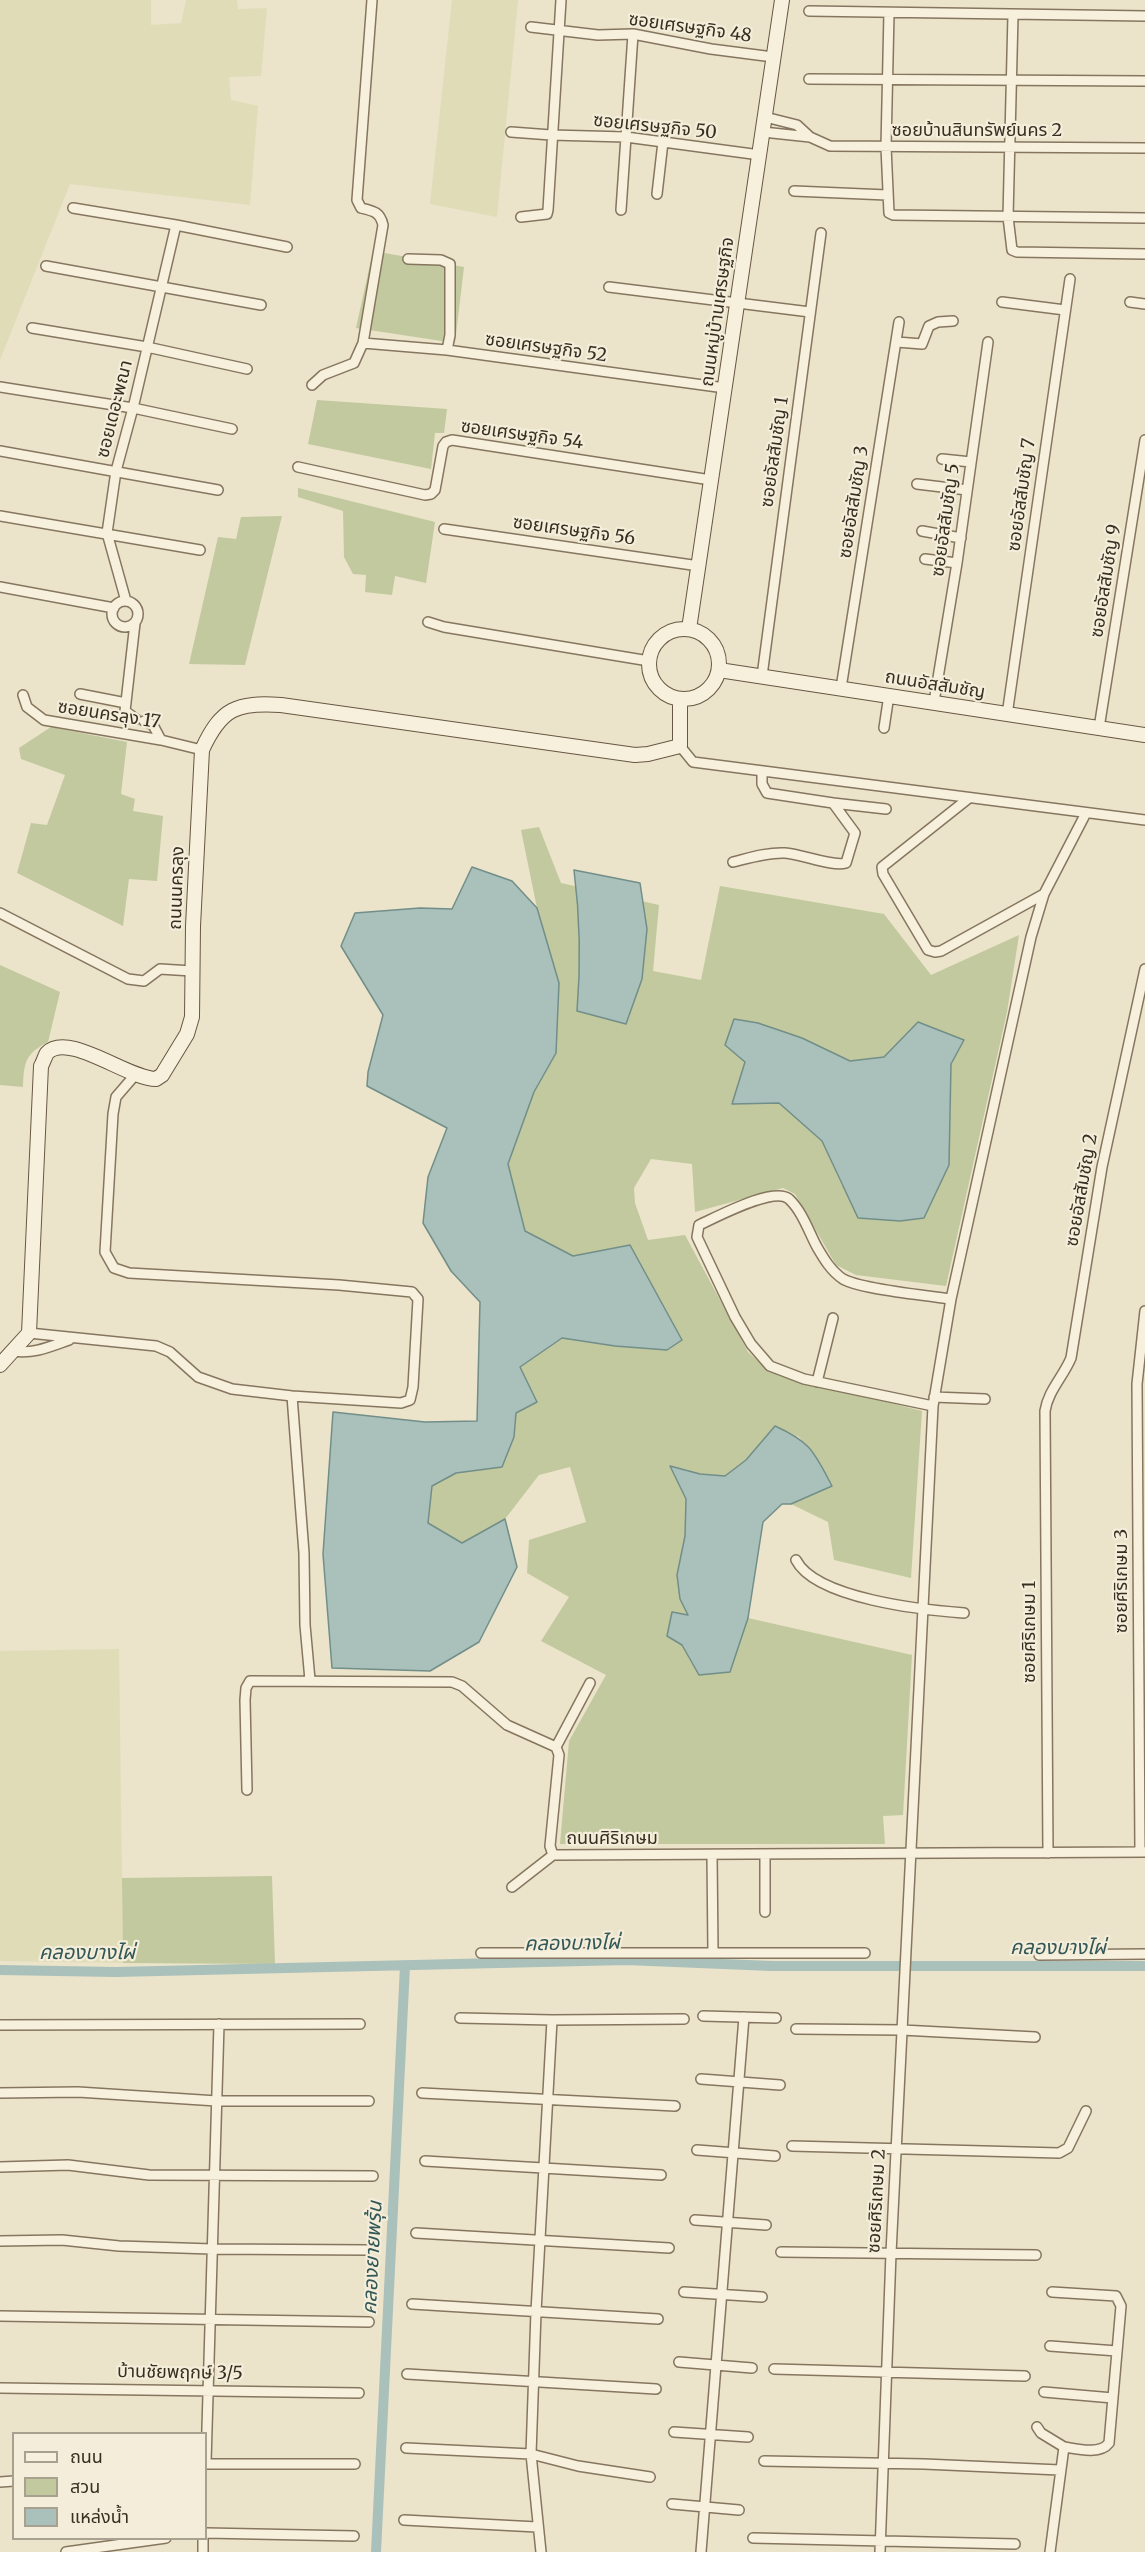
<!DOCTYPE html>
<meta charset="utf-8">
<style>
body{margin:0}
#map{position:relative;width:1145px;height:2552px;overflow:hidden;background:#ebe3ca;font-family:Merriweather,"Noto Sans Thai",serif}
canvas{display:block}
.legend{position:absolute;left:12px;top:2432px;width:195px;height:108px;box-sizing:border-box;background:#f3edd9;border:2px solid #a8a190;margin:0;padding:8px 10px;list-style:none;font-size:18px;color:#382e22}
.legend li{display:flex;align-items:center;gap:12px;height:30px}
.legend b{width:30px;border:2px solid #a8a190}
</style>
<div id="map">
<canvas width="1145" height="2552"></canvas>
<ul class="legend">
<li><b style="height:8px;background:#f7f0dc"></b>ถนน</li>
<li><b style="height:16px;background:#c2c99e"></b>สวน</li>
<li><b style="height:16px;background:#aac0bb"></b>แหล่งน้ำ</li>
</ul>
</div>
<script>
const c = document.querySelector('canvas').getContext('2d');
c.lineJoin = 'round';
function paint(path, color) { c.fillStyle = color; c.fill(path, 'evenodd'); }
function trace(path, color, width, dash) { c.strokeStyle = color; c.lineWidth = width; c.lineCap = dash ? 'butt' : 'round'; c.setLineDash(dash || []); c.stroke(path); }
function label(font, color, halo, rows, align = 'center') {
  c.font = font + ' Merriweather,"Noto Sans Thai",serif'; c.lineWidth = 4.5; c.setLineDash([]); c.textBaseline = 'middle'; c.strokeStyle = halo; c.fillStyle = color; for (const [text, x, y, turn = 0] of rows) {
    c.save(); c.translate(x, y); c.rotate((+turn || 0) * Math.PI / 180); c.textAlign = isNaN(turn) ? turn : align; if (halo) c.strokeText(text, 0, 0); c.fillText(text, 0, 0); c.restore();
  }
}
const farmland = new Path2D(`
 M0,0h151v25l30,-2 5,-23h51l1,9 29,-1 -6,68 -32,1 2,23 27,6 -8,99 -180,-21 -70,176z
 M452,0h66l-21,217 -67,-13z
 M119,1649l4,314 -123,-2v-310z`);
const green = new Path2D(`
 M373,251l91,16 -9,76 -99,-15z
 M317,400l130,9 -3,24h-9l-4,36 -123,-25z
 M298,488l137,34 -9,61 -31,-7 -3,19 -27,-3 1,-17 -13,-1 -9,-17 -1,-46 -45,-14z
 M282,516l-37,149 -56,-1 29,-127 18,2 5,-22z
 M51,727l76,15 -6,52 14,5 -2,12 30,5 -6,65 -28,-2 -6,47 -106,-53 14,-50 16,2 18,-50 -44,-16 -2,-11z
 M539,827l22,56 98,22 -6,66 48,9 19,-94 164,28 47,61 88,-40 -12,77 -61,274 -90,-11 -20,-10 -41,-71 -12,-6 -88,24 -3,-48 -41,-5 -17,29 1,15 13,37 37,-5 63,117 22,20 152,39 -11,167 -77,-18 -6,-38 -37,-18 14,-6 11,-42 -17,-19 -24,-11 -29,34 -21,16 -25,-2 -30,-7 16,32 -1,37 -8,39 12,41 -7,29 10,19 38,8 18,-54 164,37 -9,160 -20,1 2,28h-325l9,-103 37,-66 -65,-34 28,-44 -42,-24 2,-33 57,-18 -16,-55 -31,8 -34,44 -42,24 -36,-20 5,-38 24,-12 46,-6 12,-30 2,-24 21,-11 -17,-35 42,-29 53,8 15,-101 -57,11 -48,-25 -17,-67 26,-72 22,-39 3,-70 -22,-75 -16,-78zM918,1022l45,18 -12,24v50l-109,72 -20,-45 -43,-38 -46,1 12,-42 57,-24 48,23 34,-4z
 M0,965l60,27 -12,50c-23,12 -24,20 -25,45l-23,-2z
 M272,1876l3,88 -152,-1 -1,-85z`);
const water = new Path2D(`
 M472,867l40,14 25,27 22,75 -3,70 -22,39 -26,72 17,67 48,25 57,-11 52,95 -15,10 -52,-4 -53,-8 -42,29 17,35 -21,11 -2,24 -12,30 -46,6 -24,13 -4,37 34,20 43,-24 12,48 -38,75 -49,29 -98,-3 -9,-114 10,-142 92,10 52,-1 3,-119 -29,-31 -28,-48 5,-46 19,-49 -80,-42 1,-14 15,-57 -42,-69 14,-33 65,-5 32,1z
 M574,870l66,13 7,46 -5,50 -16,45 -49,-13c4,-47 3,-94 -3,-141z
 M734,1019l24,4 44,15 48,23 34,-4 34,-35 46,18 -13,24 -2,101 -25,53 -24,3 -42,-3 -36,-77 -43,-38 -47,1 13,-42 -20,-17z
 M775,1426c36,16 39,26 57,60l-41,18h-9l-19,18 -15,96 -18,54 -31,3 -17,-30 -15,-9 5,-24 16,3 -8,-16 -3,-24 8,-39 1,-37 -16,-33 30,8 25,2 21,-16z`);
const canal = new Path2D(`
 M0,1970l116,2 510,-12 146,6h373
 M376,2552l29,-586`);
const street = new Path2D(`
 M809,11l336,5
 M889,13l-3,134 3,66 4,2 252,3
 M1013,15l-5,202 4,33 5,2 128,2
 M531,27l67,8 35,-1 78,15 62,8
 M809,79l336,2
 M765,117l32,8 13,12 20,9 315,2
 M511,132l40,3 75,2 134,18
 M763,132l47,5
 M794,191l93,4
 M657,194l6,-52
 M73,208l103,17 111,22
 M621,210l12,-176
 M521,217l26,-3 1,-4 13,-210
 M408,259l33,1 9,4v71l-3,15
 M46,266l215,39
 M609,287l201,25
 M1002,302l63,8
 M1130,302l15,2
 M32,328l115,19 100,22
 M897,342l25,2 7,-18 9,-4 15,-1
 M363,343l84,7 278,38
 M312,385l11,-10 31,-12 9,-20 20,-118c-3,-13 -9,-14 -22,-17l-4,-8 15,-200
 M0,387l133,21 99,21
 M0,451l218,39
 M942,459l29,3
 M298,467l127,28 6,-1 4,-4 8,-44 3,-4 6,-2 259,40
 M917,484l50,6
 M0,516l200,34
 M444,529l255,37
 M922,531l39,7
 M925,559l32,4
 M0,587l114,21
 M112 614a13 13 0 1 1 26 0a13 13 0 1 1-26 0Z
 M126,601l-19,-68 9,-62 17,-63 43,-183
 M428,622l16,5 205,34
 M135,623l-10,88 11,8
 M762,676l59,-443
 M841,688l58,-366
 M80,694l46,9
 M23,695l4,12 17,13 117,20 41,10
 M934,702l23,-139 31,-221
 M1007,715l63,-436
 M144,721l9,4 8,15
 M884,728l5,-33
 M1099,728l46,-288
 M680,746l13,16 452,58
 M969,798l-87,69 1,7 45,76 7,2 6,-1 103,-57
 M833,803l53,6
 M733,862c16,-4 35,-10 52,-9 17,1 47,14 61,10l9,-30 -22,-30 -66,-10 -5,-9v-13
 M0,913l128,66 16,2 16,-12 32,2
 M29,1333l127,13 14,6 28,25 34,12 60,7 109,7 9,-3 3,-13 5,-88 -6,-7 -73,-7 -210,-12 -15,-5 -9,-16 8,-138 3,-17 19,-22
 M13,1351c21,3 36,-4 56,-11
 M817,1382l16,-64
 M292,1396l12,157 1,72 5,55
 M934,1397l51,2
 M933,1406l-129,-27 -34,-13 -19,-22 -16,-27 -38,-80 2,-12c18,-8 75,-39 90,-26 13,12 20,33 28,48 7,12 14,24 26,32 17,10 85,17 108,20
 M796,1560c20,39 128,50 168,53
 M556,1747l34,-64
 M247,1790l-2,-90 1,-12 4,-7 202,1 10,4 45,39 49,22 3,8 -9,91 3,9 592,-3
 M1140,1852l-3,-468 8,-73
 M1048,1853l-3,-442c3,-20 18,-34 26,-53l31,-191 43,-198
 M712,1855l1,97
 M765,1855v57
 M512,1887l41,-32
 M481,1953h384
 M1039,1955l106,-1
 M703,2016l73,2
 M460,2018l92,2 132,-1
 M0,2025l360,-1
 M796,2029l106,1 133,7
 M701,2079l79,6
 M0,2093l78,-1 139,9h152
 M422,2093l253,13
 M792,2146l267,7 9,-5 18,-37
 M697,2150l78,6
 M425,2161l236,14
 M0,2167l68,-2 81,10 224,1
 M695,2220l71,5
 M416,2233l253,15
 M0,2241l62,-1 57,6 93,3 155,1
 M781,2252l255,3
 M684,2292l78,5
 M412,2304l246,15
 M0,2316l369,6
 M1050,2346l67,5
 M679,2362l73,6
 M774,2369l251,7
 M407,2374l249,15
 M0,2388l359,5
 M1044,2392l69,6
 M1037,2427l4,6 23,14
 M674,2432l74,5
 M406,2448l125,6 47,12 72,11
 M764,2461l160,3 136,6
 M206,2462l13,-438
 M206,2464h149
 M0,2482l14,-1
 M672,2504l67,6
 M404,2520l133,7
 M206,2533l148,3
 M753,2538l262,6
 M66,2552l100,-14
 M203,2552v-14
 M541,2552l-10,-98 5,-142 16,-292
 M701,2552l43,-535
 M880,2552l11,-299 42,-847 18,-107 80,-362 13,-43 42,-81
 M1050,2552l14,-105c13,2 36,8 45,-4l12,-137 -5,-10 -64,-4`);
const secondary = new Path2D(`
 M689,629l93,-629
 M649 664a35 35 0 1 1 70 0a35 35 0 1 1-70 0Z
 M719,670l426,65
 M0,1365l29,-32 12,-267c2,-3 4,-10 6,-13 21,-22 81,26 109,26l6,-4 25,-41 5,-17 1,-91 9,-176c19,-42 35,-48 79,-45l354,50 13,-1 32,-8v-47`);
const streetNames = [
 ["ซอยเศรษฐกิจ 48",690,28,8],
 ["ซอยเศรษฐกิจ 50",655,127,6],
 ["ซอยบ้านสินทรัพย์นคร 2",977,131],
 ["ถนนหมู่บ้านเศรษฐกิจ",718,312,-82],
 ["ซอยเศรษฐกิจ 52",546,348,8],
 ["ซอยเดอะพณา",115,409,-76],
 ["ซอยเศรษฐกิจ 54",522,435,8],
 ["ซอยอัสสัมชัญ 1",775,452,-82],
 ["ซอยอัสสัมชัญ 7",1022,495,-82],
 ["ซอยอัสสัมชัญ 3",854,502,-81],
 ["ซอยอัสสัมชัญ 5",946,520,-82],
 ["ซอยเศรษฐกิจ 56",574,531,8],
 ["ซอยอัสสัมชัญ 9",1106,581,-81],
 ["ถนนอัสสัมชัญ",935,685,9],
 ["ซอยนครลุง 17",109,715,9],
 ["ถนนนครลุง",177,888,-88],
 ["ซอยอัสสัมชัญ 2",1082,1190,-80],
 ["ซอยศิริเกษม 3",1122,1581,-90],
 ["ซอยศิริเกษม 1",1030,1632,-90],
 ["ถนนศิริเกษม",612,1839],
 ["ซอยศิริเกษม 2",877,2201,-87],
 ["บ้านชัยพฤกษ์ 3/5",180,2373,1]
];
const waterNames = [
 ["คลองบางไผ่",572,1944,-1],
 ["คลองบางไผ่",1058,1948],
 ["คลองบางไผ่",87,1953],
 ["คลองยายพรุ้น",373,2258,-87]
];
paint(farmland, '#e0dcb8');
paint(green, '#c2c99e');
paint(water, '#aac0bb');
trace(water, '#718e88', 1.5);
trace(canal, '#aac0bb', 10);
trace(street, '#86765f', 12);
trace(secondary, '#685742', 16);
trace(street, '#f7f0dc', 9);
trace(secondary, '#f7f0dc', 14);
label('18px', '#382e22', '#f3edd9', streetNames);
label('italic 20px', '#325756', '#f3edd9', waterNames);
</script>
